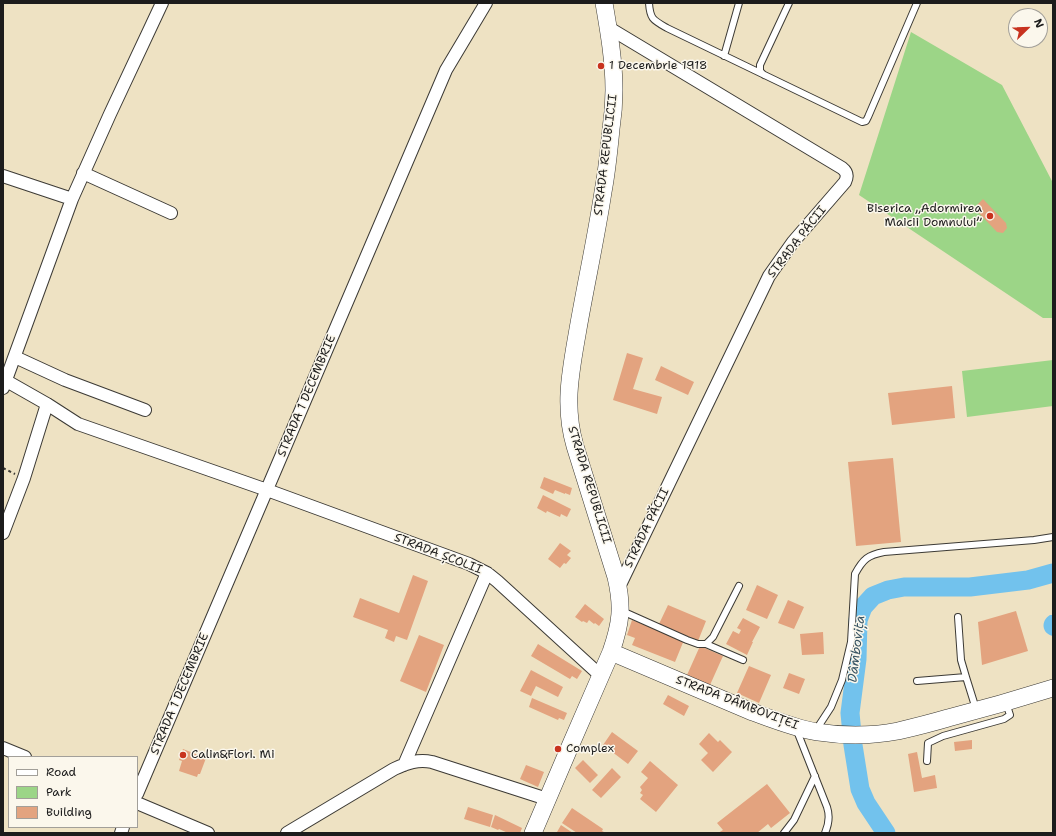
<!DOCTYPE html>
<meta charset="utf-8">
<style>
body{margin:0}
#map{position:relative;width:1056px;height:836px;overflow:hidden;background:#eee2c3;font-family:"Shantell Sans",sans-serif}
canvas{display:block}
.frame{position:absolute;inset:0;border:4px solid #1c1c1c;pointer-events:none}
.legend{position:absolute;left:8px;top:756px;width:130px;height:72px;box-sizing:border-box;background:#fbf7ec;border:1px solid #a29f99;margin:0;padding:5px 7px;list-style:none;font-size:12px;color:#1c1c1c}
.legend li{display:flex;align-items:center;gap:8px;height:20px}
.legend b{width:20px;border:1px solid #a29f99}
.north{position:absolute;left:1008px;top:8px;width:40px;height:40px;box-sizing:border-box;background:#fbf7ec;border:1px solid #a29f99;border-radius:50%;rotate:67deg;font-size:11px;font-weight:700;line-height:16px;text-align:center;color:#1c1c1c}
.north::after{content:'';display:block;margin:auto;width:14px;height:18px;background:#c8321e;clip-path:polygon(50% 0,100% 100%,50% 72%,0 100%)}
</style>
<div id="map">
<canvas width="1056" height="836"></canvas>
<div class="frame"></div>
<ul class="legend">
<li><b style="height:5px;background:#fff"></b>Road</li>
<li><b style="height:11px;background:#9cd587"></b>Park</li>
<li><b style="height:11px;background:#e3a37f"></b>Building</li>
</ul>
<div class="north">N</div>
</div>
<script>
const c = document.querySelector('canvas').getContext('2d');
c.lineJoin = 'round';
function paint(path, color) { c.fillStyle = color; c.fill(path, 'evenodd'); }
function trace(path, color, width, dash) { c.strokeStyle = color; c.lineWidth = width; c.lineCap = dash ? 'butt' : 'round'; c.setLineDash(dash || []); c.stroke(path); }
function label(font, color, halo, rows, align = 'center') {
  c.font = font + ' "Shantell Sans",sans-serif'; c.lineWidth = 3; c.setLineDash([]); c.textBaseline = 'middle'; c.strokeStyle = halo; c.fillStyle = color; for (const [text, x, y, turn = 0] of rows) {
    c.save(); c.translate(x, y); c.rotate((+turn || 0) * Math.PI / 180); c.textAlign = isNaN(turn) ? turn : align; if (halo) c.strokeText(text, 0, 0); c.fillText(text, 0, 0); c.restore();
  }
}
const green = new Path2D(`
 M911,32l91,53 51,98v135h-10l-184,-123z
 M1053,360v46l-86,11 -5,-46z`);
const water = new Path2D(`
 M1050,615h3v21c-11,-2 -13,-15 -3,-21z`);
const river = new Path2D(`
 M886,833l-20,-30 -6,-14 -7,-44 -3,-32 7,-54 1,-39 5,-13 10,-11 15,-6 16,-3h66l58,-7 25,-7`);
const building = new Path2D(`
 M983,199l23,24 1,5 -4,5 -6,-1 -23,-24z
 M627,353l16,5 -10,31 29,8 -5,17 -44,-14z
 M661,366l33,16 -6,13 -33,-15z
 M952,386l3,32 -63,7 -4,-32z
 M893,458l8,84 -45,4 -8,-84z
 M544,477l28,11 -2,7 -5,-2v1l-10,-4 -2,4 -13,-6z
 M543,495l28,14 -4,8 -6,-3 -1,3 -13,-6 -1,2 -9,-5z
 M560,543l11,8 -4,4 4,3 -5,6 -2,-1 -4,5 -12,-9z
 M413,575l15,6 -21,59 -11,-4 -2,6 -9,-4 3,-8 -35,-13 7,-19 39,15z
 M757,585l21,10 -11,24 -21,-9z
 M788,600l16,7 -10,22 -16,-6z
 M585,604l19,15 -5,7 -4,-3 -1,1 -5,-4 -2,3 -4,-2 -1,1 -7,-5z
 M668,605l38,16 -8,20 -39,-17z
 M1016,611l12,40 -46,14 -4,-43z
 M743,618l17,9 -8,15h1l-6,13 -21,-11 7,-13 6,3 2,-4 -4,-2z
 M632,620l52,20 -9,22 -43,-17 3,-7 -8,-3z
 M823,632l1,22 -22,1 -2,-21z
 M419,635l25,10 -18,47 -26,-11z
 M538,644l44,27 -5,8 -5,-3 -2,3 -39,-23z
 M700,646l23,10 -13,29 -23,-10z
 M749,666l22,9 -12,28 -22,-10z
 M531,670l32,17 -5,10 -22,-11 -5,10 -11,-5z
 M789,673l16,6 -6,15 -16,-6z
 M668,695l21,11 -5,10 -21,-12z
 M532,698l35,15 -3,7 -5,-2 -1,2 -29,-13z
 M612,732l26,19 -10,13 -25,-19z
 M709,733l9,9 2,-2 12,12 -19,20 -12,-12 7,-7 -9,-9z
 M972,740v9l-17,2 -1,-9z
 M183,749l23,9 -6,16h-2l-1,3 -18,-6 3,-10 -3,-1z
 M917,752l5,26 13,-3 2,13 -23,4 -6,-38z
 M583,760l15,15 -8,8 -15,-15z
 M650,761l28,24 -22,27 -16,-13 3,-4 -3,-2 2,-3 -2,-3 8,-9 -7,-6z
 M526,765l18,7 -6,15 -18,-8z
 M612,768l9,9 -20,21 -9,-8z
 M767,784l23,29 -19,15 -3,-4 -11,9h-39l5,-3 -6,-7z
 M468,807l25,8 -3,12 -26,-8z
 M572,808l31,21 -1,2 4,2h-29l-15,-10z
 M495,815l27,13 -2,5h-12l-9,-4 -1,1 -7,-3z
 M561,825l12,8h-14l-2,-1z`);
const path = new Path2D(`
 M3,468l12,6`);
const lane = new Path2D(`
 M649,3c1,16 4,17 18,25l195,94 4,-1 2,-4 49,-114
 M724,56l15,-53
 M764,75l-4,-4v-6l29,-62
 M622,611l65,29 11,4h8l7,-7 26,-51
 M958,617l3,43 5,17 10,32
 M706,644l37,16
 M917,681l49,-4
 M816,730l15,-23 11,-27 9,-38 4,-68c8,-15 13,-19 29,-22l150,-12 19,-3
 M797,731l30,76c3,9 2,17 -2,26
 M927,761l1,-18 15,-7 61,-17 6,-4 -4,-12
 M784,833l10,-13 21,-44`);
const street = new Path2D(`
 M609,28l233,140c5,4 6,8 3,14l-52,60 -24,34 -150,311
 M83,173l88,40
 M3,176l69,23
 M15,357l50,23 80,30
 M3,379l44,25 31,20 189,66 202,74 18,9 10,8 104,95
 M3,388l69,-189 38,-85 52,-111
 M3,533l21,-55 23,-74
 M3,748l22,9
 M404,765l83,-192
 M137,794l309,-724 40,-67
 M137,803l71,30
 M121,833l2,-6
 M287,833l107,-64c13,-6 24,-10 38,-7l115,37`);
const secondary = new Path2D(`
 M611,652l139,59c22,8 44,17 67,21 26,4 55,4 81,-1 17,-4 33,-8 50,-13 35,-9 70,-19 105,-30
 M533,833l35,-82 43,-99c10,-29 12,-45 5,-75l-41,-131c-12,-41 -4,-76 3,-117 8,-46 18,-91 25,-137 4,-21 6,-42 8,-63 2,-13 3,-26 3,-39 0,-29 -5,-58 -10,-87`);
const markers = [
 [601,66,4,"#c8321e"],
 [990,216,4,"#c8321e"],
 [558,749,4,"#c8321e"],
 [183,755,4,"#c8321e"]
];
const poiNames = [
 ["1 Decembrie 1918",609,66],
 ["Biserica „Adormirea",982,209,"right"],
 ["Maicii Domnului”",982,223,"right"],
 ["Complex",566,749],
 ["Calin&Flori. Mi",191,755]
];
const streetNames = [
 ["STRADA REPUBLICII",606,155,-83],
 ["STRADA PĂCII",797,242,-52],
 ["STRADA 1 DECEMBRIE",307,396,-67],
 ["STRADA REPUBLICII",589,485,73],
 ["STRADA PĂCII",647,528,-64],
 ["STRADA ȘCOLII",438,554,21],
 ["STRADA 1 DECEMBRIE",180,694,-67],
 ["STRADA DÂMBOVIȚEI",737,703,21]
];
const waterNames = [
 ["Dâmbovița",857,649,-83]
];
paint(green, '#9cd587');
paint(water, '#72c2ed');
trace(river, '#72c2ed', 19);
paint(building, '#e3a37f');
trace(lane, '#3c3a35', 8);
trace(street, '#3c3a35', 14);
trace(secondary, '#3c3a35', 18);
trace(path, '#3c3a35', 2, [3, 3]);
trace(lane, '#fff', 6);
trace(street, '#fff', 12);
trace(secondary, '#fff', 17);
for (const [x, y, r, color] of markers) { const dot = new Path2D(); dot.arc(x, y, r, 0, 2 * Math.PI); c.fillStyle = color; c.fill(dot); trace(dot, '#fbf7ec', 1.5); }
label('12px', '#1c1c1c', '#fbf7ec', poiNames, 'left');
label('12px', '#1c1c1c', '#fbf7ec', streetNames);
label('italic 13px', '#3a5665', '#fbf7ec', waterNames);
</script>
